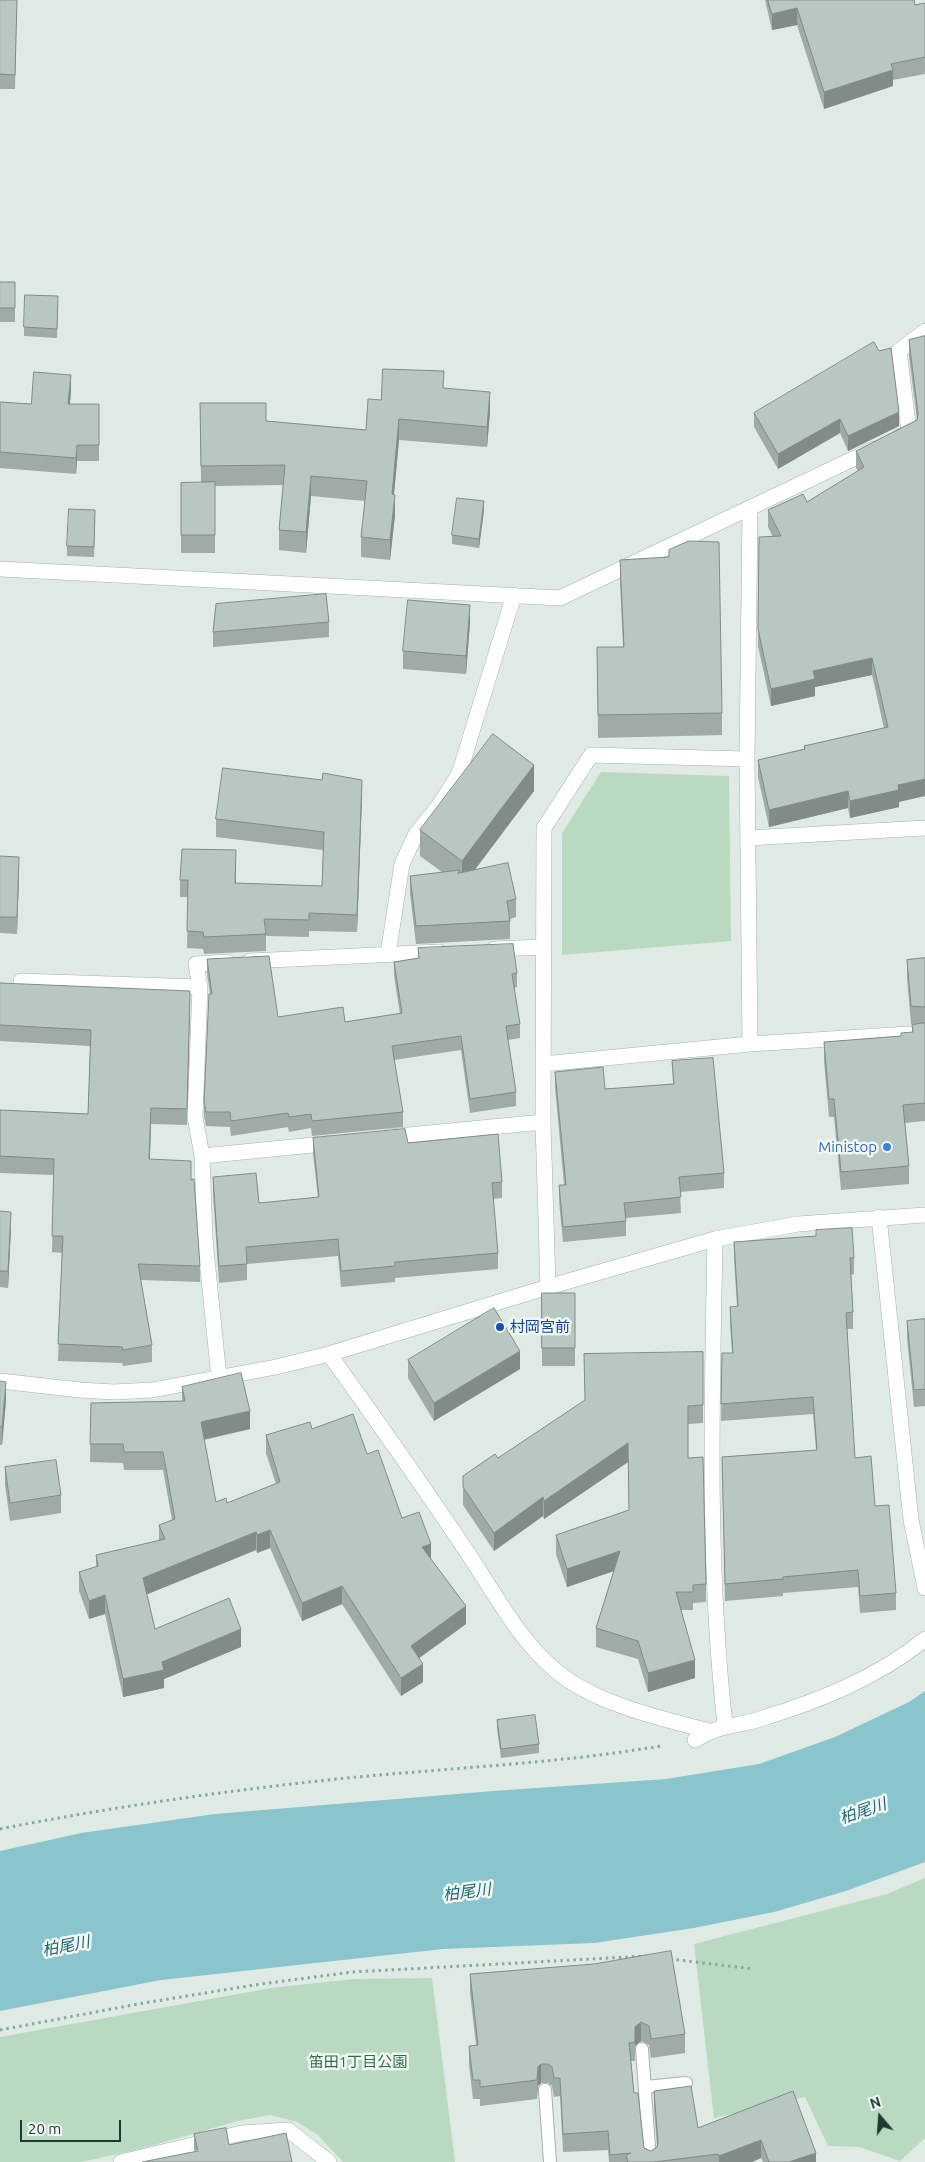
<!DOCTYPE html>
<meta charset="utf-8">
<style>
body{margin:0}
#map{position:relative;width:925px;height:2162px;overflow:hidden;background:#e0eae5;font-family:Ubuntu,sans-serif}
canvas{display:block}
.north{position:absolute;left:855px;top:2092px;width:50px;height:50px;-webkit-text-stroke:4px #f0f7f3;paint-order:stroke;rotate:342deg;font-size:14px;font-weight:700;line-height:20px;text-align:center;color:#213932}
.north::after{content:'';display:block;margin:auto;width:18px;height:22px;background:#213932;clip-path:polygon(50% 0,100% 100%,50% 72%,0 100%)}
.scale{position:absolute;left:20px;top:2120px;width:101px;height:22px;box-sizing:border-box;border:2px solid #213932;border-top:0;padding-left:6px;font-size:15px;line-height:18px;white-space:nowrap;color:#213932;-webkit-text-stroke:4px #f0f7f3;paint-order:stroke}
</style>
<div id="map">
<canvas width="925" height="2162"></canvas>
<div class="north">N</div>
<div class="scale">20 m</div>
</div>
<script>
const c = document.querySelector('canvas').getContext('2d');
c.lineJoin = 'round';
function paint(path, color) { c.fillStyle = color; c.fill(path, 'evenodd'); }
function trace(path, color, width, dash) { c.strokeStyle = color; c.lineWidth = width; c.lineCap = dash ? 'butt' : 'round'; c.setLineDash(dash || []); c.stroke(path); }
function label(font, color, halo, rows, align = 'center') {
  c.font = font + ' Ubuntu,"Noto Sans JP",sans-serif'; c.lineWidth = 5; c.setLineDash([]); c.textBaseline = 'middle'; c.strokeStyle = halo; c.fillStyle = color; for (const [text, x, y, turn = 0] of rows) {
    c.save(); c.translate(x, y); c.rotate((+turn || 0) * Math.PI / 180); c.textAlign = isNaN(turn) ? turn : align; if (halo) c.strokeText(text, 0, 0); c.fillText(text, 0, 0); c.restore();
  }
}
const green = new Path2D(`
 M601,772l128,4 2,165 -169,14v-122z
 M925,1878v260l-25,23 -41,-14 -31,-1 -23,-49 -91,21 -20,-174 193,-50z
 M432,1978l23,184h-112l-25,-27 -21,-13 -27,-7 -32,6 -98,28 -59,13h-81v-125l271,-49 83,-9z`);
const water = new Path2D(`
 M925,1691v171l-79,29 -72,21 -80,16 -100,15 -151,6 -282,31 -161,31v-160l81,-18 134,-19 278,-23 173,-12 93,-15 76,-27 74,-35z`);
const path = new Path2D(`
 M0,1829c112,-22 224,-38 337,-50 108,-11 217,-15 324,-33
 M670,1959l83,10
 M0,2030l138,-26 116,-19 98,-13 294,-16`);
const lane = new Path2D(`
 M642,2049l8,113
 M645,2087l41,-4
 M545,2090l5,72`);
const street = new Path2D(`
 M899,437l10,-5 -10,-81 26,-20
 M750,509l-3,250 3,285
 M0,569l560,29 314,-149
 M748,838l177,-10
 M494,949l49,-2
 M388,954l14,-90 14,-30 24,-30 19,-30 55,-179
 M250,961l189,-9
 M21,981l179,6
 M543,1064l207,-20 175,-11
 M388,1137l155,-15
 M202,1156l131,-13
 M879,1217l32,303 14,68
 M715,1239c-3,163 -8,324 10,486
 M548,1287l-5,-165 1,-294 47,-73 156,4
 M329,1354c46,64 92,129 136,195 28,41 52,89 90,121 40,34 105,48 154,61
 M219,1378l-14,-138 -3,-84 -7,-39 5,-130 -4,-23 31,-2
 M0,1381l80,9 34,2 38,-2 124,-23 53,-13 219,-67 167,-48 83,-15 127,-9
 M695,1740c25,-16 40,-13 65,-21 59,-18 117,-41 165,-80
 M121,2162l121,-29 46,-3 41,32`);
const wall = new Path2D(`
 M0,0h17l-2,89h-15z
 M765,0h149l1,5 10,-2v71l-32,6v6l-69,23 -27,-84 -25,5z
 M0,282l15,15v25h-15z
 M58,305l-1,33 -33,-2v-9z
 M925,336l-26,471 -49,11 -2,-10 -79,19 -11,-50v-17l46,-11v-3l80,-18 -12,-53 -57,12v9l-44,10 -13,-60 1,-109h14l-5,-10v-17l39,-8 51,-31 -2,-3v-17l61,-31 -8,-63v-17z
 M879,351l20,75 -51,25 -8,-18 -62,36 -24,-42v-14z
 M444,388l46,24 -3,35 -88,-7 -5,54 1,21 -5,45 -29,-3v-20l4,-36 -54,-5 -5,57 -27,-3v-20l4,-45 -68,1v67h-34v-70h20l-1,-80 66,18 100,9 15,-30z
 M71,391l-1,13h29v57h-22l-1,13 -76,-6v-66l31,2z
 M484,510l-5,38 -27,-4v-9z
 M95,519l-1,38 -27,-1v-10z
 M669,557l53,156v22l-124,3 -1,-91h26l-3,-65v-22z
 M329,622v15l-116,10v-15z
 M470,623l-4,51 -63,-5v-18z
 M534,791l-60,79 42,29v18l-6,2v20l-94,5 -6,-50v-18l32,-4 -22,-16v-26z
 M362,797l-5,135 -48,-1v6l-43,-1v15l-62,3 -1,-5 -16,-1 1,-51h-8v-17l56,-12v15l86,3 1,-36 -107,-13v-18z
 M0,856l19,17 -2,61 -17,-1z
 M418,948l99,25v14l-3,1 6,36v14l-12,2 8,52v14l-46,7 -9,-63 -67,10 9,52v15l-91,9 -1,-8 -22,4 -1,-5 -57,9 -1,-9 -24,-1 -2,-10v-14l6,-108 -3,-21v-14l71,58 67,5 55,-8 -6,-38v-14l24,-4z
 M925,958v163l-20,2 4,43v18l-68,6 -7,-73h-5l-5,-56v-19l77,-6 11,-4v-7h4l-5,-1 -4,-46v-18z
 M0,983l190,24 -3,118 -36,-1 -1,35 41,20 9,87v16l-59,-2 11,65v17l-29,4 -1,-3 -64,-2 4,-108 -10,-1 2,-77 -54,-2v-63l88,4 2,-68 -90,-5z
 M672,1061l52,112v15l-44,4 1,21 -55,5v18l-63,6 -4,-41v-16h5l-9,-98v-15l50,17 68,-5z
 M313,1138l95,5 94,39v16l-9,1 5,54v16l-103,9v4l-54,5 -3,-31 -91,8v16l-28,3 -6,-89v-17l46,26 59,-5 -5,-44z
 M0,1211l11,17 -3,60 -8,-1z
 M816,1230l38,28v16l-3,1 2,37v17h-6l8,129 20,48 21,87v17l-36,3 -2,-26 -75,6v3l-58,5 -3,-144 94,-7 -3,-36 -92,7 1,-68h10l-2,-29v-17l7,-1 -3,-47v-17l82,-6z
 M542,1293h33v73h-33z
 M925,1319v87l-11,1 -7,-69v-17z
 M703,1352v71l-15,1v34l18,126v18l-13,1v7h-12l14,68 -47,14 -10,-33 -42,-12v-19l18,-57 -47,16 -11,-33v-19l73,-25 -1,-48 -84,57 -1,-3 -49,35 -31,-46v-29z
 M408,1360l112,9 -86,52 -26,-43z
 M0,1381l6,19 -4,45h-2z
 M182,1387l68,42 -46,11 12,62 11,1 49,-19 -10,-31v-18l46,-6 55,25 35,64 29,41 35,65 -47,34 4,24 -22,14 -59,-92 -40,17 -32,-73 -13,5 -1,-3 -109,44 8,35 86,18 -77,32v9l-41,9 -18,-83 -16,5 -10,-28v-19l17,-5v-12l63,-14v-16l13,-5 -9,-50h-39l-1,-7 -33,-1 1,-59 91,-2z
 M5,1467l56,28v18l-51,8 -5,-36z
 M497,1720l42,24v9l-38,5 -4,-29z
 M470,1974l215,60v19l-34,5 -2,-13 -8,-4 -6,5v15h-4l3,32 10,55 7,3 6,-4 -3,-38v-18l44,37 95,-37 23,71h-53l-2,-4 -9,4h-143l-1,-12 -45,2 -3,-56 -6,1 -2,-11 -4,-3h-7l-3,3 -1,13 -57,7v-7h-7l-4,-34v-19l7,-1 -6,-52z
 M194,2134l35,11 -35,6z`);
const shadedWall = new Path2D(`
 M797,8v17l-25,5v-16z
 M893,70v16l-69,23v-17z
 M71,375v16l-3,29v-16z
 M490,392v20l-3,35v-20z
 M899,412v14l-51,25v-15z
 M399,419v21l-7,75v-21z
 M840,419v14l-62,36v-15z
 M77,445v16l-1,13v-16z
 M311,476v20l-5,57v-21z
 M395,495v20l-5,45v-20z
 M484,501v9l-5,38v-9z
 M470,605v18l-4,51v-18z
 M872,658v17l-57,12v9l-44,10v-17l42,-18z
 M534,765v26l-72,96v-26z
 M925,779v17l-26,6v5l-49,11v-17l48,-16z
 M362,780v17l-5,135v-17z
 M848,791v17l-79,19v-17z
 M236,850v18l-1,32v-17z
 M19,857v16l-2,61v-17z
 M151,1108v16l-2,52v-17z
 M11,1212v16l-3,60v-17z
 M520,1351v18l-86,52v-18z
 M6,1382v18l-4,45v-18z
 M250,1411v18l-49,11v-18z
 M628,1443v19l-84,57v-18z
 M543,1497v19l-49,35v-18z
 M270,1530v18l-13,5v-18z
 M256,1532v18l-113,46v-18z
 M431,1544v18l-9,-15z
 M620,1551v18l-53,18v-18z
 M342,1586v18l-40,17v-18z
 M105,1595v19l-16,5v-18z
 M466,1606v18l-55,40v-18z
 M241,1629v18l-77,32v9l-41,9v-18l39,-17z
 M695,1660v18l-47,14v-19z
 M423,1664v18l-22,14v-18z
 M641,2022v19l-6,5v-19z
 M541,2064v19l-3,3 -1,13 1,-32z
 M761,2140v18l-9,4h-33v-6z
 M816,2153v9h-27z`);
const building = new Path2D(`
 M0,0h17l-2,75 -15,-1z
 M768,0h146l1,5 10,-2v54l-34,7 2,6 -69,22 -27,-84 -25,6z
 M0,282h15v26h-15z
 M25,295l33,1 -1,33 -33,-2z
 M925,336v443l-27,6 1,5 -49,11 -2,-10 -79,19 -11,-50 47,-11 -1,-3 84,-19 -16,-69 -59,13 2,8 -44,10 -13,-60 1,-92 22,-1 -13,-26 35,-16 4,8 57,-35 -8,-16 61,-31 1,-6 -9,-74z
 M874,342l5,9 12,-3 8,64 -51,24 -8,-17 -62,35 -24,-41z
 M383,369l61,2 -1,17 47,4 -3,35 -88,-8 -7,75 3,1 -5,45 -29,-3 6,-56 -56,-5 -5,56 -27,-2 6,-65 -84,1 -1,-63h66v18l100,9 2,-31 13,1z
 M34,372l37,3 -3,29h31v41h-22l-1,13 -76,-6v-50l31,2z
 M215,482v53h-34v-52z
 M457,498l27,3 -5,38 -27,-4z
 M69,509l26,1 -1,37 -27,-1z
 M689,541l30,1 3,171 -124,2 -1,-68h27l-4,-87 49,-3v-7z
 M326,594l3,28 -116,10 3,-28z
 M408,600l62,5 -4,51 -63,-5z
 M493,734l41,31 -72,96 -42,-31z
 M223,768l99,12 1,-7 39,7 -5,135 -48,-2v7l-45,-1 2,15 -62,3 -1,-5 -16,-1 1,-51h-8l2,-31 54,1 -1,33 87,3 2,-54 -108,-13z
 M0,856l19,1 -2,60h-17z
 M508,863l8,36 -9,2 3,20 -94,5 -6,-50 50,-6 -2,3z
 M513,944l4,29 -5,1 8,50 -14,2 10,66 -46,7 -9,-63 -69,10 11,66 -91,9 -1,-7 -22,3 -1,-4 -57,8 -1,-9h-24l-2,-10 5,-108h3l-5,-35 62,-3 9,61 65,-10 2,15 57,-9 -8,-51 25,-4 -1,-10z
 M925,958v49l-14,-1 -4,-46z
 M0,983l190,8 -3,118 -36,-1 -2,51 42,2v19l3,-1 6,87 -62,-2 14,81 -29,5 -1,-3 -64,-3 5,-108h-11l2,-77 -54,-3v-46l88,4 3,-84 -91,-5z
 M925,1023v80l-22,2 6,61 -68,6 -7,-73h-5l-5,-57 77,-6v-3l12,-1 -1,-7z
 M713,1058l11,115 -45,4 2,20 -57,6 2,18 -63,6 -4,-42h7l-11,-113 48,-5 2,22 69,-5 -2,-23z
 M405,1129l3,14 90,-9 4,48 -10,1 6,70 -103,9v4l-54,5 -3,-32 -92,8 1,17 -28,2 -6,-89 43,-4 3,30 60,-6 -6,-59z
 M0,1211l11,1 -3,59h-8z
 M852,1228l2,30h-4l3,54 -7,1 9,145 16,-2 4,50 14,-1 7,88 -36,3 -2,-26 -75,7v2l-58,5 -3,-127 95,-7 -4,-53 -92,7 1,-51h11l-3,-46 8,-1 -4,-64 82,-6v-6z
 M542,1293h33v55h-33z
 M494,1308l26,43 -86,52 -26,-43z
 M925,1319v70l-11,1 -7,-69z
 M703,1352v53l-15,1v52l15,-1 3,127 -13,1v7h-17l19,68 -47,13 -10,-32 -42,-13 24,-77 -53,18 -11,-34 73,-25 -1,-67 -84,58 -1,-4 -49,36 -31,-46v-11l32,-22 3,4 87,-58 -1,-46z
 M241,1373l9,38 -49,11 15,80 10,-4 1,5 53,-21 -14,-47 44,-13 2,7 41,-15 14,40 11,-4 24,68 17,-6 12,32 -9,3 44,59 -55,40 12,18 -22,14 -59,-92 -40,17 -32,-73 -13,5 -1,-3 -113,46 12,51 74,-31 12,31 -79,33 2,8 -41,9 -18,-84 -16,6 -10,-29 19,-6 -2,-11 69,-16 -6,-14 16,-6 -12,-67h-39l-1,-8h-33l1,-41 94,-2 -3,-14z
 M0,1381l6,1 -4,45h-2z
 M56,1460l5,35 -51,8 -5,-36z
 M535,1715l4,29 -38,5 -4,-29z
 M671,1951l14,83 -34,5 -2,-13 -8,-4 -6,5v15l-6,1 5,50h4l6,55 7,3 6,-4 1,-4 -4,-52 37,-5 7,42 95,-37 23,62 -27,9h-20l-8,-22 -42,16 -1,-2 -64,8h-26l-2,-7 5,-2 -21,2 -2,-24 -45,3 -3,-56h-6l-2,-11 -4,-3h-7l-3,3 -1,13 -57,7v-7h-7l-4,-34 9,-1 -8,-71 124,-10z
 M226,2128l3,17 57,-12 6,29h-150l56,-11 -4,-17z`);
const markers = [
 [887,1147,5,"#3f7fe0"],
 [500,1327,5,"#1a4fb4"]
];
const shopNames = [
 ["Ministop",877,1147]
];
const transitNames = [
 ["村岡宮前",510,1327]
];
const parkNames = [
 ["笛田1丁目公園",358,2062]
];
const waterNames = [
 ["柏尾川",863,1811,-19],
 ["柏尾川",467,1892,-7],
 ["柏尾川",66,1946,-11]
];
paint(green, '#b9dac1');
paint(water, '#8ac5cd');
trace(lane, '#a3b1ac', 14);
trace(street, '#a3b1ac', 16);
trace(path, '#82ac9d', 3, [2.5, 4]);
trace(lane, '#fff', 12);
trace(street, '#fff', 15);
paint(wall, '#9eaba6');
paint(shadedWall, '#818b87');
paint(building, '#b8c7c1');
trace(building, '#818b87', 1);
for (const [x, y, r, color] of markers) { const dot = new Path2D(); dot.arc(x, y, r, 0, 2 * Math.PI); c.fillStyle = color; c.fill(dot); trace(dot, '#f0f7f3', 2); }
label('15px', '#366cbe', '#f0f7f3', shopNames, 'right');
label('15px', '#164399', '#f0f7f3', transitNames, 'left');
label('15px', '#2e6e44', '#f0f7f3', parkNames);
label('italic 16px', '#1f6772', '#f0f7f3', waterNames);
</script>
